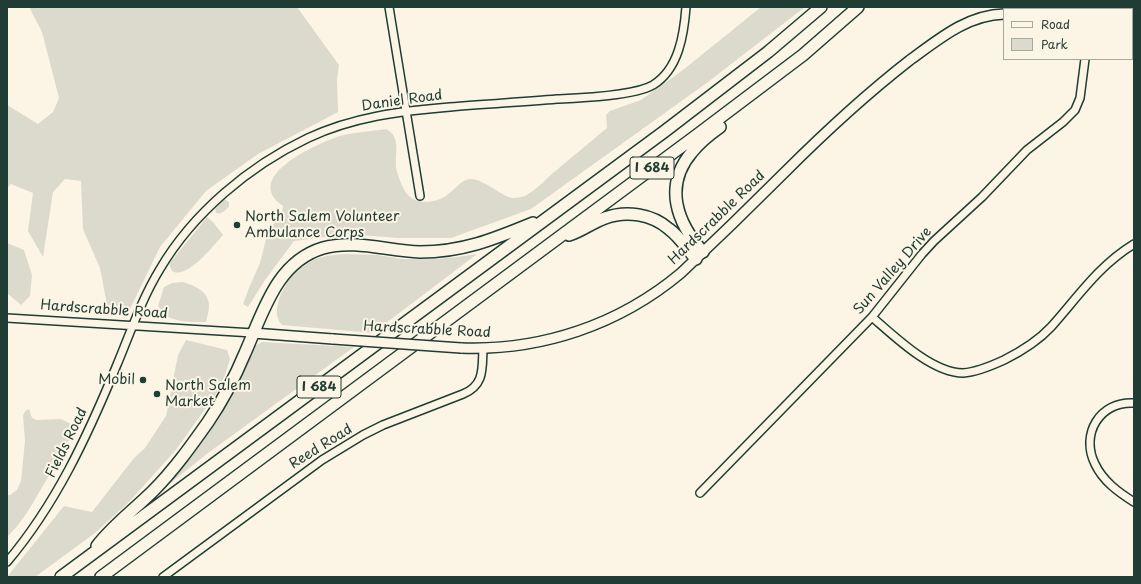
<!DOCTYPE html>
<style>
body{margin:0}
#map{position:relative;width:1141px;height:584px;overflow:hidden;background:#fcf5e5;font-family:"Playpen Sans",sans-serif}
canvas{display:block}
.frame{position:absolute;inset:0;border:8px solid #1f3d34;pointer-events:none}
.legend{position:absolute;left:1003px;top:8px;width:130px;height:52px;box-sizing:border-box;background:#fcf5e5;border:1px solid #a4ab9e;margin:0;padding:5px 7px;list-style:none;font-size:12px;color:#1f3d34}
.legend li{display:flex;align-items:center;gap:8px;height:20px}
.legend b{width:20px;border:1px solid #a4ab9e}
</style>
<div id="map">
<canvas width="1141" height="584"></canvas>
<div class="frame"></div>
<ul class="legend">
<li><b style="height:5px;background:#fcf5e5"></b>Road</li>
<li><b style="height:11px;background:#dcdacc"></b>Park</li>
</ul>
</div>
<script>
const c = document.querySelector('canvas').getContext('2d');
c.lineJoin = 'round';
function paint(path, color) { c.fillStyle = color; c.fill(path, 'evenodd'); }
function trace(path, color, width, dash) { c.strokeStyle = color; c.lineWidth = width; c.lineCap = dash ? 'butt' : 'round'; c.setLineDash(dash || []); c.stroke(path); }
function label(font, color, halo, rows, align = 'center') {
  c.font = font + ' "Playpen Sans",sans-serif'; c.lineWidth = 4; c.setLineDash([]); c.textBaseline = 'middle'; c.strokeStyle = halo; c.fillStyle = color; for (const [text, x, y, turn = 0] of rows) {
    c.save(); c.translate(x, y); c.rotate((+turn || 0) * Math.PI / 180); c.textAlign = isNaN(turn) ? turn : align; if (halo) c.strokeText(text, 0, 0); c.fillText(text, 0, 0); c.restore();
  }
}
const green = new Path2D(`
 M29,7h268l42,58 -2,15 1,32 -80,42 -52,37 -46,56 -31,64 -21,-1 -8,-42 -17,-39 -2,-48 -16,-2 -12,13 -10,65 -15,-26 5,-38 -22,-9 -4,4v-83l31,19 15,-12 6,-14 -17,-66z
 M761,7h44l-97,75 -177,127 -80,29h-53l-51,-4 -53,7 -29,39 -17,27 -5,-3 6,-16 11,-25 8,-32 14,-18 1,-7c-40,-28 28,-59 51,-68 12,-5 38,-7 52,-9 15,7 9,24 10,38 1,7 8,26 14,30 10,8 28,5 37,-2 6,-4 12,-12 19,-15 13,-6 33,16 47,18 4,0 8,-1 12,-2 11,-6 19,-15 28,-23 18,-15 36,-30 54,-45l-1,-13 4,-4 31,-11 42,-30z
 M224,199l5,3v5c-4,3 -7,8 -13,6l-1,-4z
 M207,217l6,5 10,13c-10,11 -36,45 -51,36l-3,-7z
 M7,243l17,7 8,25 -2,21 -9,9 -14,-12z
 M346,254l31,1 25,4h35l20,-2 20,-3 -104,79 -91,-8c-12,-12 0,-37 9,-47 5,-6 13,-13 19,-16 11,-7 24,-7 36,-8z
 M182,282c12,3 27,9 27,24 0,5 -2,11 -3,16 -13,0 -31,1 -42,-8 -2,-2 -4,-6 -6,-8l6,-19 8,-4z
 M186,340l41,10 3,9 -5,16 -9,19 -41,57 -47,52 -33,30 -60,44h-28l57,-71 28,6 42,-54 11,-10 21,-32 12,-61z
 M262,342l92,5 -146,106 -55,44 44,-52 26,-36 13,-25 17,-37z
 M29,409l3,9 5,2 24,-1 12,6 1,5c-10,20 -21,40 -33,59 -10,17 -19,34 -34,48v-42h3l7,-5 4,-9 4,-40 -2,-25 2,-5z`);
const minor = new Path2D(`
 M389,7l31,189
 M872,317c22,19 60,56 91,56 14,-1 28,-7 41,-13 16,-8 34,-19 47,-33 27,-30 47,-61 83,-83
 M7,318l246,15
 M1134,403c-34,-2 -54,31 -39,61 8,17 23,28 39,38
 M700,493l172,-176 50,-63 12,-13 48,-44 45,-47 36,-28 12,-12 5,-12 5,-39
 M7,562c49,-58 80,-125 109,-195 14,-33 25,-67 44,-98 33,-56 89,-103 148,-131 45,-21 92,-27 142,-31 35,-3 71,-5 107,-8 23,-1 77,-3 96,-14 26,-16 31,-51 33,-78
 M163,577l159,-117 41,-25 20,-10 80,-31c22,-9 19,-26 20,-46`);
const major = new Path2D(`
 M1065,7l4,2
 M1132,21l2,1
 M253,333l80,6
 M461,348c80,3 158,-23 220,-75 35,-33 69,-66 103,-100 40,-40 81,-78 126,-113 29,-21 57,-45 94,-46`);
const highway = new Path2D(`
 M569,235c13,-4 24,-13 36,-17 21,-8 47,-4 64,11 11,8 18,20 27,30
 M703,252c-26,-29 -40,-66 -11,-100 8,-10 18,-18 28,-25
 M97,546c16,-21 38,-37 56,-55 21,-21 38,-45 55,-69 15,-22 27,-45 37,-69 18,-40 31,-91 78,-105 31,-9 65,3 97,4 43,0 74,-13 113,-29
 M61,577l604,-446 103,-79 53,-45
 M101,577l596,-442 106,-80 55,-48`);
const majorBridge = new Path2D(`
 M333,339l128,9`);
const markers = [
 [237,225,4,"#1f3d34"],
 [143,380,4,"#1f3d34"],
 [157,394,4,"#1f3d34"]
];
const shields = [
 [652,168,44],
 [319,387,44]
];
const shieldNames = [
 ["I 684",652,168],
 ["I 684",319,387]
];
const streetNames = [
 ["Daniel Road",402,101,-8],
 ["Hardscrabble Road",717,218,-44],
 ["Sun Valley Drive",893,271,-49],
 ["Hardscrabble Road",104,310,4],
 ["Hardscrabble Road",427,330,3],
 ["Fields Road",67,443,-64],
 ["Reed Road",321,447,-32]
];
const poiNames = [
 ["North Salem Volunteer",245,217],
 ["Ambulance Corps",245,233],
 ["Mobil",135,380,"right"],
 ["North Salem",165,386],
 ["Market",165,402]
];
paint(green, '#dcdacc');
trace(minor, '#1f3d34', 10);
trace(major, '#1f3d34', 12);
trace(highway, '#1f3d34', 14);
trace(minor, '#fcf5e5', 7);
trace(major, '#fcf5e5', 9);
trace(highway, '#fcf5e5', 11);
trace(majorBridge, '#1f3d34', 12, []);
trace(majorBridge, '#fcf5e5', 9);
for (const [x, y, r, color] of markers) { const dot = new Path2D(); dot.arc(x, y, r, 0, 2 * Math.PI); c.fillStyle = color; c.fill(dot); trace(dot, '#fcf5e5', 1.5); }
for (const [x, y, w] of shields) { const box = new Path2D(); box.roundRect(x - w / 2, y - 11, w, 22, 3); c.fillStyle = '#fcf5e5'; c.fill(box); trace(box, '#1f3d34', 1); }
label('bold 13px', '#1f3d34', null, shieldNames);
label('14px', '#1f3d34', '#fcf5e5', streetNames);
label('14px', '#1f3d34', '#fcf5e5', poiNames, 'left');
</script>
